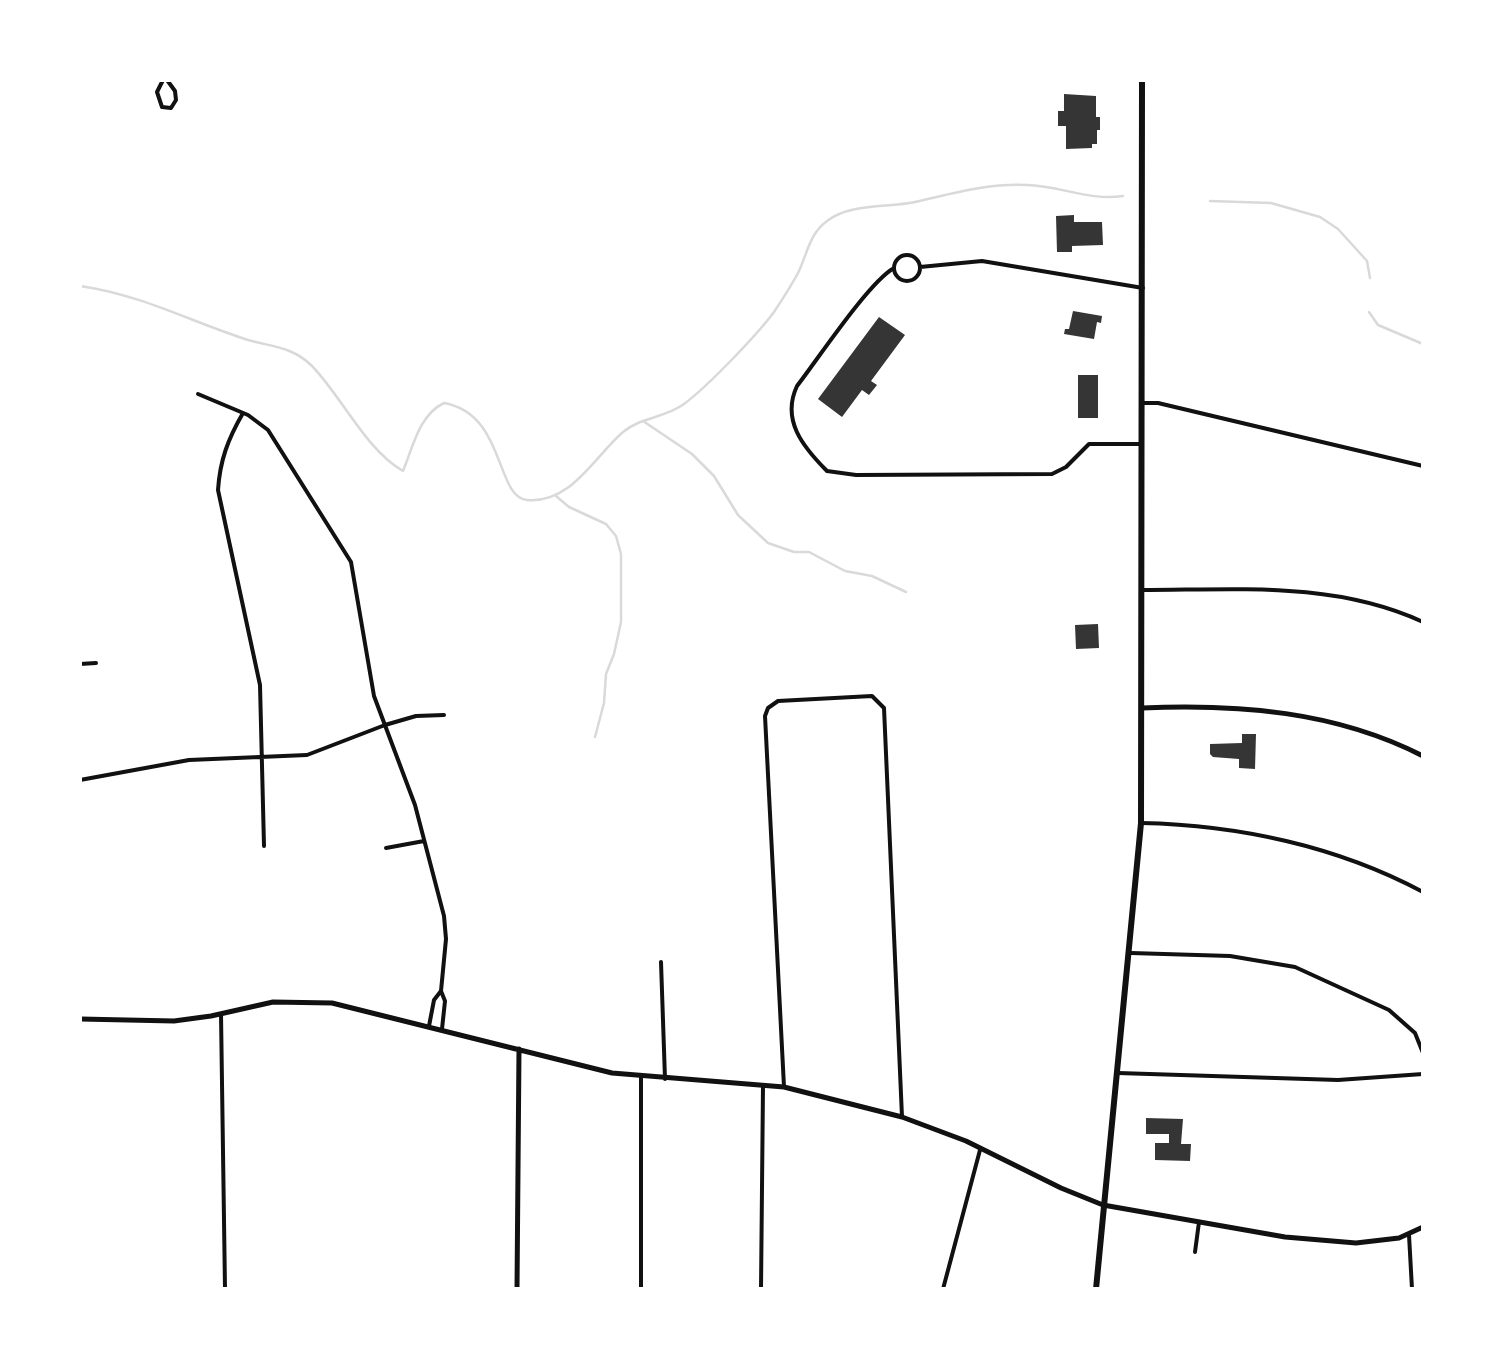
<!DOCTYPE html>
<style>
body{margin:0}
#map{position:relative;width:1503px;height:1369px;overflow:hidden;background:#fff;font-family:"Source Sans 3",sans-serif}
canvas{display:block}
.frame{position:absolute;inset:0;border:82px solid #fff;pointer-events:none}
</style>
<div id="map">
<canvas width="1503" height="1369"></canvas>
<div class="frame"></div>
</div>
<script>
const c = document.querySelector('canvas').getContext('2d');
c.lineJoin = 'round';
function trace(path, color, width, dash) { c.strokeStyle = color; c.lineWidth = width; c.lineCap = dash ? 'butt' : 'round'; c.setLineDash(dash || []); c.stroke(path); }
function paint(path, color) { c.fillStyle = color; c.fill(path, 'evenodd'); }
const stream = new Path2D(`
 M1210,201l61,2 49,14 18,12 29,32 3,17
 M80,286c61,9 105,33 162,52 26,9 49,7 70,28 30,31 54,84 91,105 10,-24 16,-56 41,-68 62,11 51,94 83,97 44,4 67,-43 96,-68 18,-15 42,-14 61,-28 23,-17 73,-69 90,-92 8,-12 17,-26 24,-39 9,-18 11,-39 29,-52 24,-18 60,-13 88,-19 36,-8 73,-19 112,-17 34,1 62,16 96,11
 M1369,312l9,13 45,19
 M643,421l49,33 22,22 24,39 30,28 26,9h15l36,19 27,5 34,16
 M556,496l13,11 37,17 10,12 5,18v68l-7,32 -8,20 -2,29 -9,34`);
const building = new Path2D(`
 M1064,94l32,2v21h4v13h-3v14h-5v4l-26,1v-23h-8v-15h6z
 M1074,215v7h28l1,23 -31,1v6h-15l-1,-36z
 M1073,311l29,5 -1,7 -4,-1 -3,17 -30,-5 1,-5h4z
 M879,317l26,18 -34,46 6,4 -8,10 -7,-5 -20,27 -24,-18z
 M1078,375h20v43h-20z
 M1098,624l1,24 -23,1 -1,-24z
 M1242,734h14l-1,35 -16,-1v-9l-26,-2 -3,-3v-10l32,-1z
 M1146,1118l37,1 -2,25h10l-1,17 -35,-1v-17h14v-9h-23z`);
const minor = new Path2D(`
 M163,80l-6,12 5,15 9,1 5,-8 -1,-9 -8,-11
 M894 268a13 13 0 1 1 26 0a13 13 0 1 1-26 0Z
 M920,267l62,-6 161,27
 M894,268c-26,15 -76,91 -97,118 -16,34 6,61 30,85l29,4 196,-1 14,-7 23,-23h53
 M198,394l50,21 20,15 83,132 23,134 41,109 29,111 2,23 -5,52 4,10 -3,28
 M1142,403h16l265,63
 M243,413c-15,26 -23,47 -25,77l42,195 4,161
 M1142,590c95,0 192,-9 281,32
 M80,664l16,-1
 M80,780l109,-20 118,-5 78,-30 31,-9 28,-1
 M1141,823c97,2 196,23 282,69
 M386,848l38,-7
 M1131,953l99,3 65,11 94,43 26,23 8,20
 M661,962l4,117
 M221,1014l4,275
 M429,1026l5,-26 7,-9
 M1118,1073l220,7 85,-6
 M784,1087l-19,-371 3,-8 10,-7 94,-5 12,12 18,409
 M1409,1235l3,54
 M1195,1252l4,-30
 M641,1289v-212
 M761,1289l2,-203
 M943,1289l37,-139`);
const tertiary = new Path2D(`
 M1142,708c97,-4 193,3 281,48
 M80,1019l94,2 37,-5 62,-14 59,1 280,70 172,14 118,30 64,24 95,47 42,17 182,32 71,6 43,-5 24,-11
 M517,1289l2,-240`);
const primary = new Path2D(`
 M1096,1289l45,-466 1,-743`);
trace(stream, '#d9d9d9', 2.5);
paint(building, '#353535');
trace(minor, '#111', 4);
trace(tertiary, '#111', 5);
trace(primary, '#111', 6);
</script>
